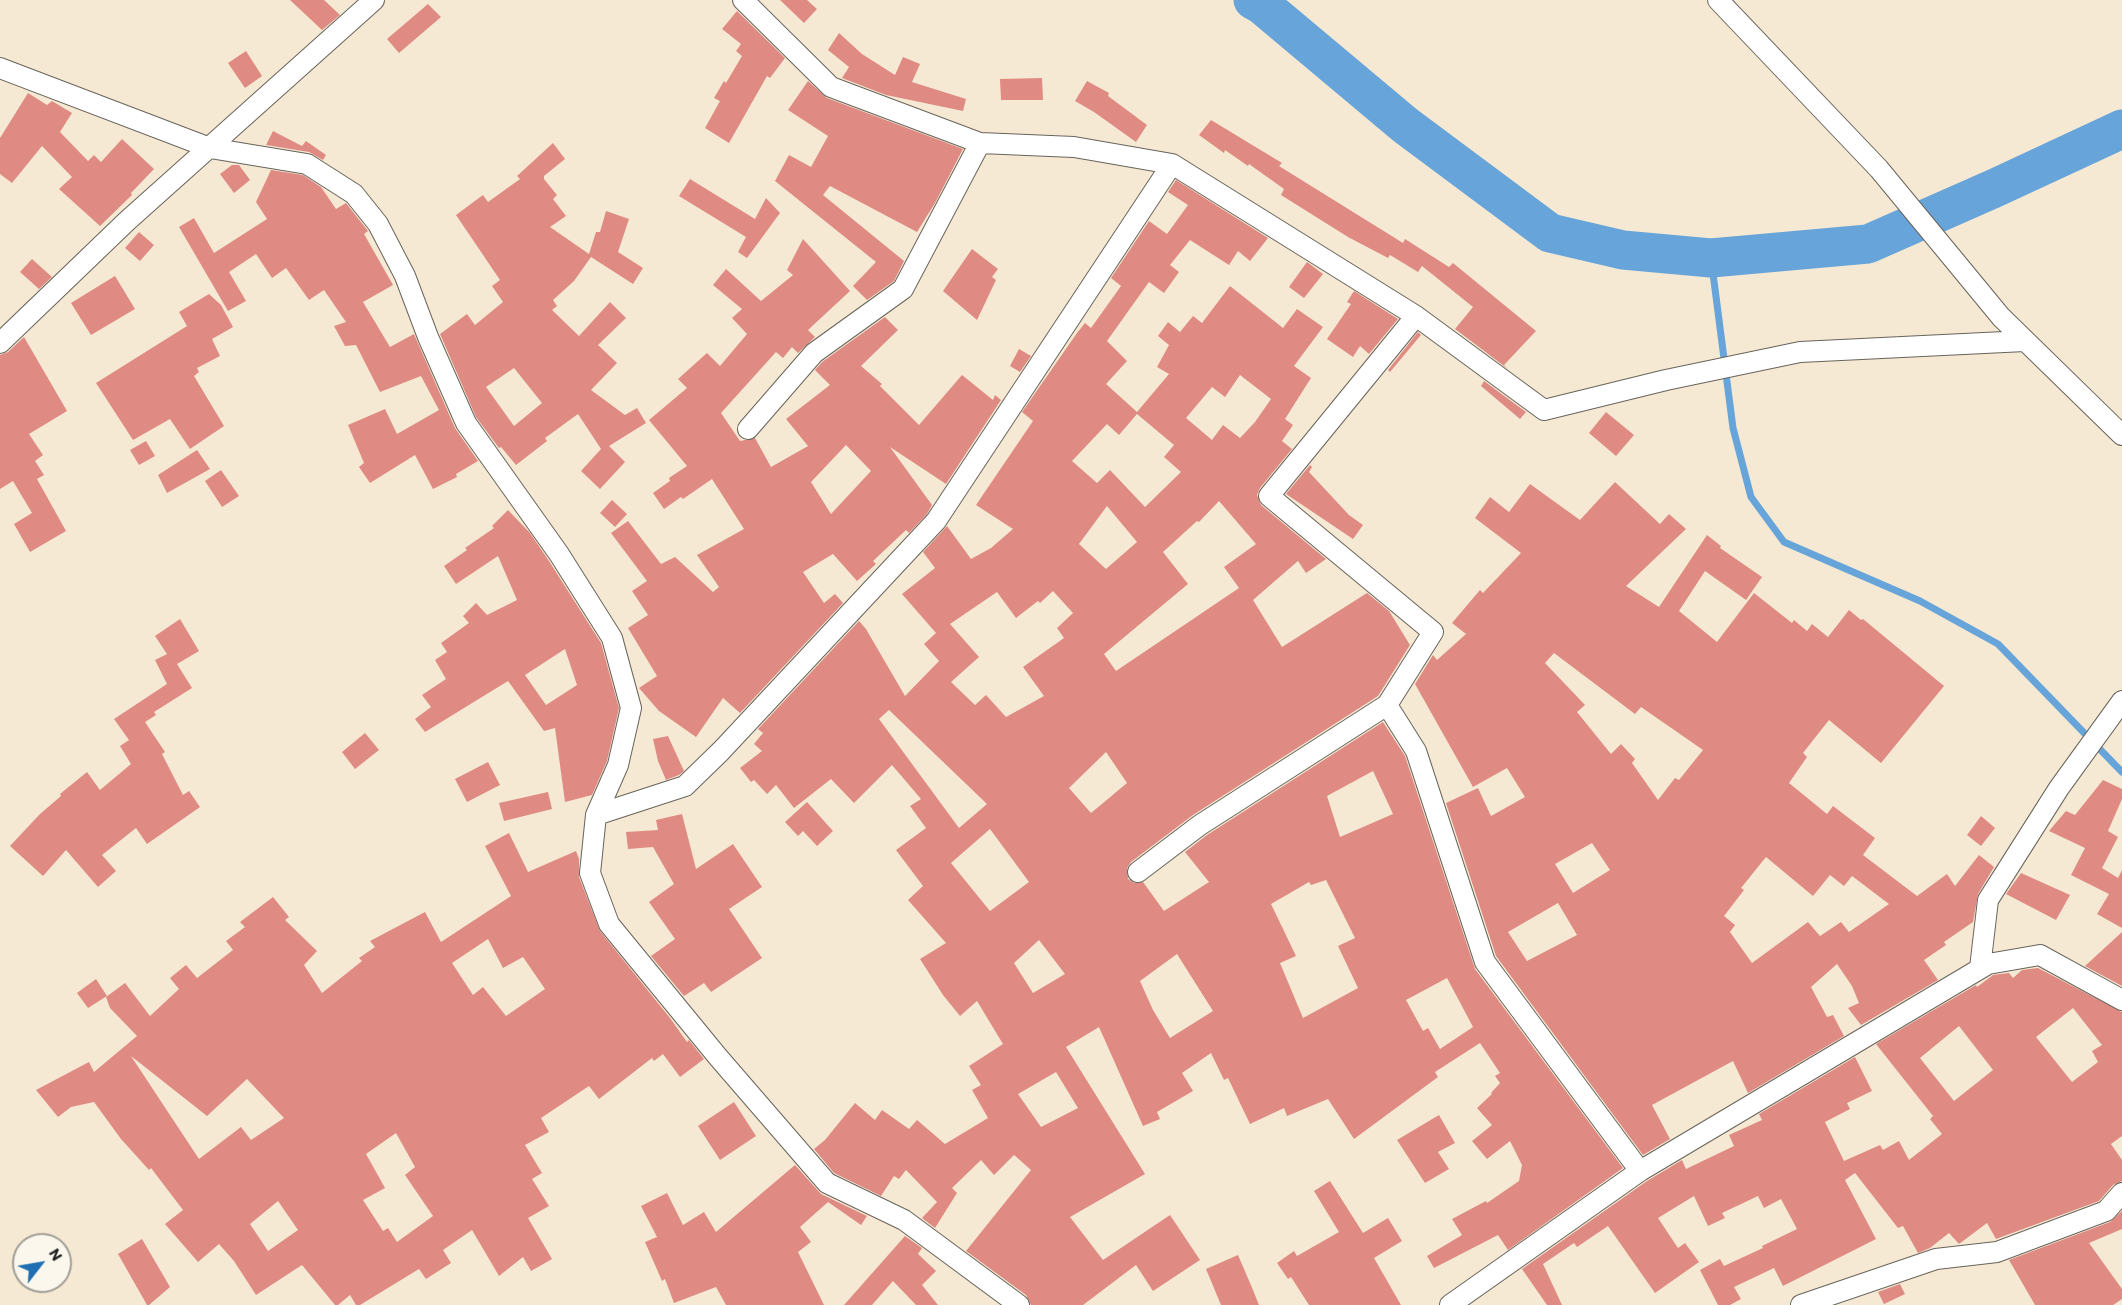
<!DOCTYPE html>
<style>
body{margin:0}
#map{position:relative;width:2122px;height:1305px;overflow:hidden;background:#f6e9d3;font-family:Itim,sans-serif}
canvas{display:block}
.north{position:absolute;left:12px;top:1233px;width:60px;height:60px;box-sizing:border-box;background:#fbf7ec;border:2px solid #a29f99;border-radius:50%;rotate:59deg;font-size:16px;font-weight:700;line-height:24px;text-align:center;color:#1c1c1c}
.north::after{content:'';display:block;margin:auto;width:21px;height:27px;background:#1f6fb2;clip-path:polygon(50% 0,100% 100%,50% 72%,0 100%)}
</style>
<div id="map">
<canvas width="2122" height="1305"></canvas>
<div class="north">N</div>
</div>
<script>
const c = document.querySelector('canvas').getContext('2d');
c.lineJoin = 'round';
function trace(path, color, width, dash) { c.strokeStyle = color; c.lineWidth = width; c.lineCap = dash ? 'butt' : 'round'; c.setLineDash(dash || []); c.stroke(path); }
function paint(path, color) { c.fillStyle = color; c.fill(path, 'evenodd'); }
const stream = new Path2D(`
 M1711,258l22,170 18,69 33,45 136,59 78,43 124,128`);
const river = new Path2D(`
 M1253,0l9,5 143,120 145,108 73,17 88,8 157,-14 127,-56 127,-59`);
const building = new Path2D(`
 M290,0h34l16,15 -18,15z
 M780,0h27l10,9 -13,14z
 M428,4l13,13 -42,36 -12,-14z
 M737,11l48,47 -15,20 -3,-2 -38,67 -24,-15 15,-27 -6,-3 10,-17 2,2 16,-27 -6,-5 5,-7 -19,-15z
 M839,33l23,21 33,21 8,-18 17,7 -8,18 54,17 -3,12 -77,-16 -44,-17 7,-11 -21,-17z
 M246,51l16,25 -17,12 -17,-25z
 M1042,78l1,22h-42l-1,-21z
 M808,81l19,17 136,51 -28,54 -18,29 -87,-46 -7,9 81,66 -10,20 -27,19 -14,-14 23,-24 -101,-81 14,-26 22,12 17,-31 -40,-26z
 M1087,81l22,12 -1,3 39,29 -11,17 -42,-30 -19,-11z
 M28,93l19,12 5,-4 20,12 -12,19 28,29 6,-6 7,7 21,-23 32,30 -23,24 1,2 -32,31 -41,-37 13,-12 -30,-31 -30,37 -12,-9v-36z
 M1211,120l71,43 -3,3 124,77 2,-4 44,28 4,-4 83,68 -32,34 4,4 -53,-40 18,-22 -51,-41 -4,6 -28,-17 -2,3 -40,-21 -67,-42 3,-6 -35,-25 -1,2 -23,-16 -1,3 -25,-18z
 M273,131l29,15 4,-5 20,14 -3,5 -14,-8 -43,-7z
 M553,143l12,16 -21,17v3l13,16 -4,4 13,17 -16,11 39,27 7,-22h4l6,-21 23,8 -11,33 25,16 -10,16 -42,-27 -17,24 -21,19 4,6 -5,4 27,26 31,-34 16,16 -28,27 19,18 -26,27 34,25 12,-7 9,15 -37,23 16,16 -25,27 -19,-18 20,-22 -23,-35 -33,24 2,3 -31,24 -15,-18 -2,1 -23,-31 -36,-83 27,-20 8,11 28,-23 -11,-16 8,-6 -44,-65 27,-20 5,7 32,-23 -3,-3zM514,368l28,35 -28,23 -28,-39z
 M232,165h7l11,15 -16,13 -14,-19z
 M271,170l32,5 18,12 15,22 10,-6 22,28 -4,3 29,51 -30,17 27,45 24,-13 41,94 23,33 -22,13 1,3 -24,12 -18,-34 -45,28 -11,-16 5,-4 -16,-38 37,-16 12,25 42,-24 -18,-34 -41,16 -24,-47 -11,1 -11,-20 12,-4 -22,-32 -15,10 -23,-32 -14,10 -16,-24 -27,18 17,29 -18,10 -49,-84 15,-9 20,35 53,-34 -11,-17z
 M690,179l65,40 11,-21 14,15 -33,45 -9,-6 8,-15 -67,-41z
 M1176,180l92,58 -18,23 -12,-10 -9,14 -39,-25 -20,25 9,7 -15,21 -15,-11 -42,59 20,20 -21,23 31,28 32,-38 -12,-7 12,-22 -11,-9 10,-14 12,10 13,-16 9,7 28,-37 53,42 14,-19 26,18 -29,39 17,12 -26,41 8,6 -11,16 10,8 -32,39 -3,7 4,10 65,54 -20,14 -8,-12 -45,39 29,47 85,-54 22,18 21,34 -32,51 -185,119 -62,47 -4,6 1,11 6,4 9,-1 21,29 45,-29 -24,-30 22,-17 176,-113 22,34 70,213 148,199 -115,82 -10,-15 -64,33 -7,-12 35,-21 -10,-16 34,-18 1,2 32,-22 3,-16 -12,-24 -23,18 -15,-18 20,-16 -15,-17 15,-14 -1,-1 9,-10 -5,-7 5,-3 -20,-30 -45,29 3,5 -84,62 -26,-40 -41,17 -3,-8 -34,16 -22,-46 -4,2 -13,-27 -29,20 11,18 -36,21 3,7 -17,7 -44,-99 -33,20 79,127 -75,43 33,43 67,-45 30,45 -47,31 -17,-26 -53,40h-52l-5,-10 -60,-44 65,-81 -17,-15 -20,20 -13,-15 -29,28 5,5 -22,35 -13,-10 15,-16 -31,-32 -7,9 -5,-3 -13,20 -47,-23 -20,-24 11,-9 30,-37 20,17 7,-10 27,19 8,-9 28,24 43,-26 -16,-28 9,-5 -12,-19 34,-22 -26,-43 -17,15 -17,-21 -23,-36 26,-16 -38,-43 15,-14 -27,-36 30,-22 -16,-22 11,-7 -29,-34 -38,38 -23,-24 -37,29 -18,-23 -9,9 -13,-14 -3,2 -11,-14 22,-17 -8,-7 9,-11 -5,-4 101,-108 7,8 39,67 34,-35 -15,-17 12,-11 -34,-39 33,-26 -12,-16 24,-26 24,33 20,-11 22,-19 -37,-24 57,-84 -11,-9 55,-79 8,-10 6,5 30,-42 -10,-8 38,-57 18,13 21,-29 -20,-13zM1240,375l31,24 -16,23 -15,16 -17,-13 -11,15 -26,-22 26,-31 13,10zM1137,414l37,31 -10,12 17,15 -36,35 -35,-37 -13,13 -25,-22 35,-37 12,11zM1219,501l37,43 -32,23 15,21 -123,83 -12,-17 84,-70 -25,-32 34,-31 2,1zM1107,506l30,36 -31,27 -27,-25zM1053,591l20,22 -16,15 7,10 -41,29 21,29 -38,21 -20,-22 -11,10 -24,-23 28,-25 -29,-33 47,-32 19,26 22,-17 2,2zM889,710l98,94 -28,24 -80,-109zM1106,752l21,31 -36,30 -22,-25zM1373,771l20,43 -53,23 -13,-41zM990,829l39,53 -39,29 -39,-48zM1326,880l29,58 -17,8 20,42 -55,30 -23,-55 16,-7 -25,-52 38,-22 2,3zM1039,940l26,34 -32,19 -19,-30zM1177,954l36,57 -43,27 -17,-28 -13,-29zM1447,978l26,49 -33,22 -12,-21 -5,3 -17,-31zM1056,1072l22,36 -37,19 -23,-33z
 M139,232l15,13 -14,16 -15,-13z
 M803,239l47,52 -42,39 7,7 -17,16 -6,-6 -9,11 -7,-6 -55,61 19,28 15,-3 16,29 37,-21 -22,-27 44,-34 -15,-15 7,-8 63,-45 13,13 -37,36 21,18 -2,2 39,39 43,-50 31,25 2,-5 6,5 -55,84 -56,-37 42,58 -5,9 -18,19 -3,-3 -33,31 3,3 -19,17 -24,-27 -30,18 21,31 11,-9 8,9 -103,110 -17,-15 -27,39 -37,-26 -20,-23 18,-12 -29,-48 20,-13 -16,-24 15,-10 -36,-48 17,-12 33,43 14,-7 38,35 6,-5 -22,-32 47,-26 -32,-50 -29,20 -2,-2 -17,12 -11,-16 17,-12 -1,-3 18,-12 -38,-46 38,-32 -9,-9 29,-26 13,13 27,-32 -15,-16 10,-9 -29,-24 13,-16 35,32 32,-26 -6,-5zM846,445l25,26 -40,43 -20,-32z
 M972,249l26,20 -6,8 4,3 -19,40 -34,-29z
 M32,259l20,18 -13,12 -19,-17z
 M1307,262l16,12 -19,24 -15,-11z
 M115,276l20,33 -44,26 -20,-32z
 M1354,291l44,28 -29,35 -9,-8 -7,11 -26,-18 24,-35 -4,-2z
 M209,294l12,11 12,22 -21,12 8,17 -23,12 2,4 -5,4 30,50 -34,23 -20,-30 -37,21 -37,-57 91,-57 -8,-14z
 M1418,332l3,3 -31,37 -2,-2z
 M24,337l43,74 -38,23 14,21 -8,6 9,14 -7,4 29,52 -36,21 -16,-28 18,-11 -19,-32 -13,8v-134l8,-3z
 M1019,349l12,7 -11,16 -10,-6z
 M1484,381l42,31 -6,7 -39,-33z
 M1606,412l28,23 -18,21 -27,-23z
 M146,441l9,15 -16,9 -9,-15z
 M197,450l13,19 -43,24 -9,-18z
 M1310,465l2,2 -3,5 40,43 14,10 -10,14 -67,-45z
 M221,470l18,26 -17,11 -17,-26z
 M1615,482l45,42 9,-10 17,15 -60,57 33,21 48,-72 14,11 -1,2 42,29 -16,23 -41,-29 -26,40 38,31 37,-49 38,30 2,-3 13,11 5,-7 16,13 21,-27 12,10 2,-1 81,67 -63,77 -52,-43 -26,33 4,4 -18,26 38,31 6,-8 42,32 -12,17 54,41 30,-22 8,12 24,-31 15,12 -16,27 -5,28 -29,20 2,3 -22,15 14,20 -77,45 -13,-17 11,-5 -7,-17 -15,-22 -26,23 16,30 6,-2 11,21 -96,57 -15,-32 -81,44 18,34 -27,16 -147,-199 -50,-153 32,-15 13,28 34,-19 -18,-29 -34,19 -58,-103 18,-29 4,5 29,-26 -14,-11 28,-33 3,3 38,-40 -46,-35 15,-21 19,15 21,-28 50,36zM1554,653l81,61 6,-7 62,43 -24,30 -4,-2 -17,22 -26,-37 3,-4 -14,-15 -10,10 -34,-42 8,-7 -40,-42zM1592,843l18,27 -37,23 -18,-29zM1766,857l47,39 17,-21 14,11 8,-10 37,28 -40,28 -8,-10 -21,14 -12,-14 -56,41 -22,-31 5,-7 -11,-9 20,-26 -3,-2zM1558,903l19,32 -50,26 -19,-29z
 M612,500l15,14 -12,13 -15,-14z
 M508,510l22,23 19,28 52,82 18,65 -12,53 -15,34 -27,7 -10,-74 -11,3 -36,-50 -83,51 -10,-13 16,-12 -9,-12 24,-16 -11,-19 12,-8 -6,-9 28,-20 -6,-7 13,-13 11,12 30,-15 -19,-44 -42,28 -12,-18 23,-16 -2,-2 29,-20 -2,-2zM565,649l12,36 -31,20 -21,-30z
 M180,619l19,32 -22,13 15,24 -38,24 2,3 -11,7 20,30 -3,2 21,41 6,-4 11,16 -53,37 -11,-16 -34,27 14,16 -18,16 -32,-37 -23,26 -33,-30 30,-32 21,-18 -1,-2 27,-22 13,18 31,-26 -11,-18 9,-6 -15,-21 53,-35 -12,-24 12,-6 -12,-18z
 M365,733l14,17 -24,19 -13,-17z
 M668,736l16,35 -5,4 -13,5 -8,-19 -5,-22z
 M488,762l12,23 -33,17 -12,-23z
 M2103,780l19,9v10l-14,32 10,6 -16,31 16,10 4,-8v58l-25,-14 12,-20 -38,-19 14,-27 -36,-17 17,-20 9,4z
 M548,792l4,17 -48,12 -5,-18z
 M807,802l26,29 -16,15 -14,-15 -5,5 -13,-14z
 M682,814l14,55 37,-25 29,43 -33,22 33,49 -51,34 -7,-9 -20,13 -33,-40 24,-17 -26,-37 25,-18 -21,-37 -25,2 -2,-17 32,-2 -2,-10z
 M1981,816l14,12 -14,18 -14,-11z
 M509,833l19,39 48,-21 3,8v18l21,54 70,87 17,24 2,-2 15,19 -24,18 -17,-23 -9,7 -2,-3 -53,41 -10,-13 -48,32 8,14 -24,13 17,28 -10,6 17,27 -21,12 24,41 -21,12 -8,-14 -24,19 -27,-46 -29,20 8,13 -25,16 -7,-10 -59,36h-4l-6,-10 -12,10h-3l-33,-40 -46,30 -22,-34 -15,-17 -21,18 -33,-38 18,-14 -32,-42 -2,2 -28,-31 -27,-37 -23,5 -13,10 -22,-27 53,-28 5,10 43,-36 -27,-28 -4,-11 19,-14 25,33 29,-27 -9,-11 16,-13 11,13 36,-28 -7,-9 19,-14 -5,-5 33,-25 16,20 -4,3 32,31 -13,14 18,28 40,-32 -3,-3 16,-11 -5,-6 55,-29 16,30 70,-46 -26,-50zM488,939l15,29 20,-11 22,32 -39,27 -23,-29 -10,8 -21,-32zM131,1056l76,60 40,-37 37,39 -33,22 -10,-13 -42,32zM396,1133l19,34 -10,8 28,41 -36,26 -9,-14 -5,3 -20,-31 22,-12 -19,-34zM278,1201l20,29 -30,21 -18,-27z
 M2021,873l49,22 -14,25 -50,-26z
 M2122,932v54l-37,-20z
 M2038,968l84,44v124l-11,8 11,16v21l-9,4 -14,16 -103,38 -9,-16 -28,21 -10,-11 -19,15 -12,5 -15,-27 -5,2 -43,-55 -10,7 31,59 -93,47 -9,-18 -40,19 7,12 -11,6h-12l-18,-35 20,-11 4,7 39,-18 -1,-2 35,-17 -16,-30 -17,9 -6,-12 -36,17 3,5 -17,8 -14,-30 -36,22 20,30 7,-5 14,19 -44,31 -47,-67 -31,21 -3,-4 -31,21 19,41h-15l-25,-36 125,-88 35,-21 4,9 48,-23 -5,-11 33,-15 -3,-6 96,-57 17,34 -25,12 3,6 -25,13 19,39 36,-16 3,5 16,-9 10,19 33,-26 -12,-15 3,-3 -57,-72 100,-59 1,2 16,-12 16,-2 4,5 9,-8zM2073,1008l29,37 -10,6 6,11 -26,20 -36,-45zM1959,1026l34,44 -39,31 -34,-43z
 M96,979l11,17 -19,12 -11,-15z
 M734,1102l22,34 -36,24 -22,-34z
 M1439,1115l16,28 -17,9 11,17 -24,14 -28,-43z
 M795,1165l26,29 46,22 -6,9 -33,-23 -28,25 11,15 -13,10 26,53h-98l-10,-18 -42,16 -9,-24 -3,2 -17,-39 12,-5 -16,-31 26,-13 16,32 21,-13 12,20z
 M1330,1181l33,52 25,-15 14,23 -28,17 27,47h-92l-18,-28 -3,2 -11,-16 17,-12 3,5 42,-24 -25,-41z
 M2122,1211v18l-33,14 33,46v10l-9,6h-78l-26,-45 101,-38z
 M905,1236l17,12 -4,6 18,17 -14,14 16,20h-22l-23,-24 -21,24h-28z
 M142,1239l28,48 -21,18h-2l-29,-51z
 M1238,1255l15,35 6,15h-38l-15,-36z
 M1900,1284l5,10 -21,10 -6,-12z`);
const minor = new Path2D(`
 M743,0l88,87 149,56 94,4 98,17 244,152 128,94 122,-30 134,-28 225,-11
 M1718,0l161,169 122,148 121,118
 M0,68l210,80 97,16 47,30 24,30 27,52 23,61 38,86 93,131 53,84 19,70 -13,57 -22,50 -6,58 19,51 109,133 109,126 77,37 115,85
 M0,343l127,-122 247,-221
 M748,429l66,-76 89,-64 77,-146
 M1387,705l46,-73 -164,-136 147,-180
 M596,815l89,-29 36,-35 215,-230 236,-357
 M1138,872l62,-47 187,-120 29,46 69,211 155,209
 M1980,968l8,-68 71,-112 63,-87
 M1450,1305l190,-134 348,-207 52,-9 82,45
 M1801,1305l135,-46 61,-7 109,-41 16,-18`);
trace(stream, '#67a4d9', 7);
trace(river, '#67a4d9', 39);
paint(building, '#df8b83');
trace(minor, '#68645c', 22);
trace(minor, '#fff', 20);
</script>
